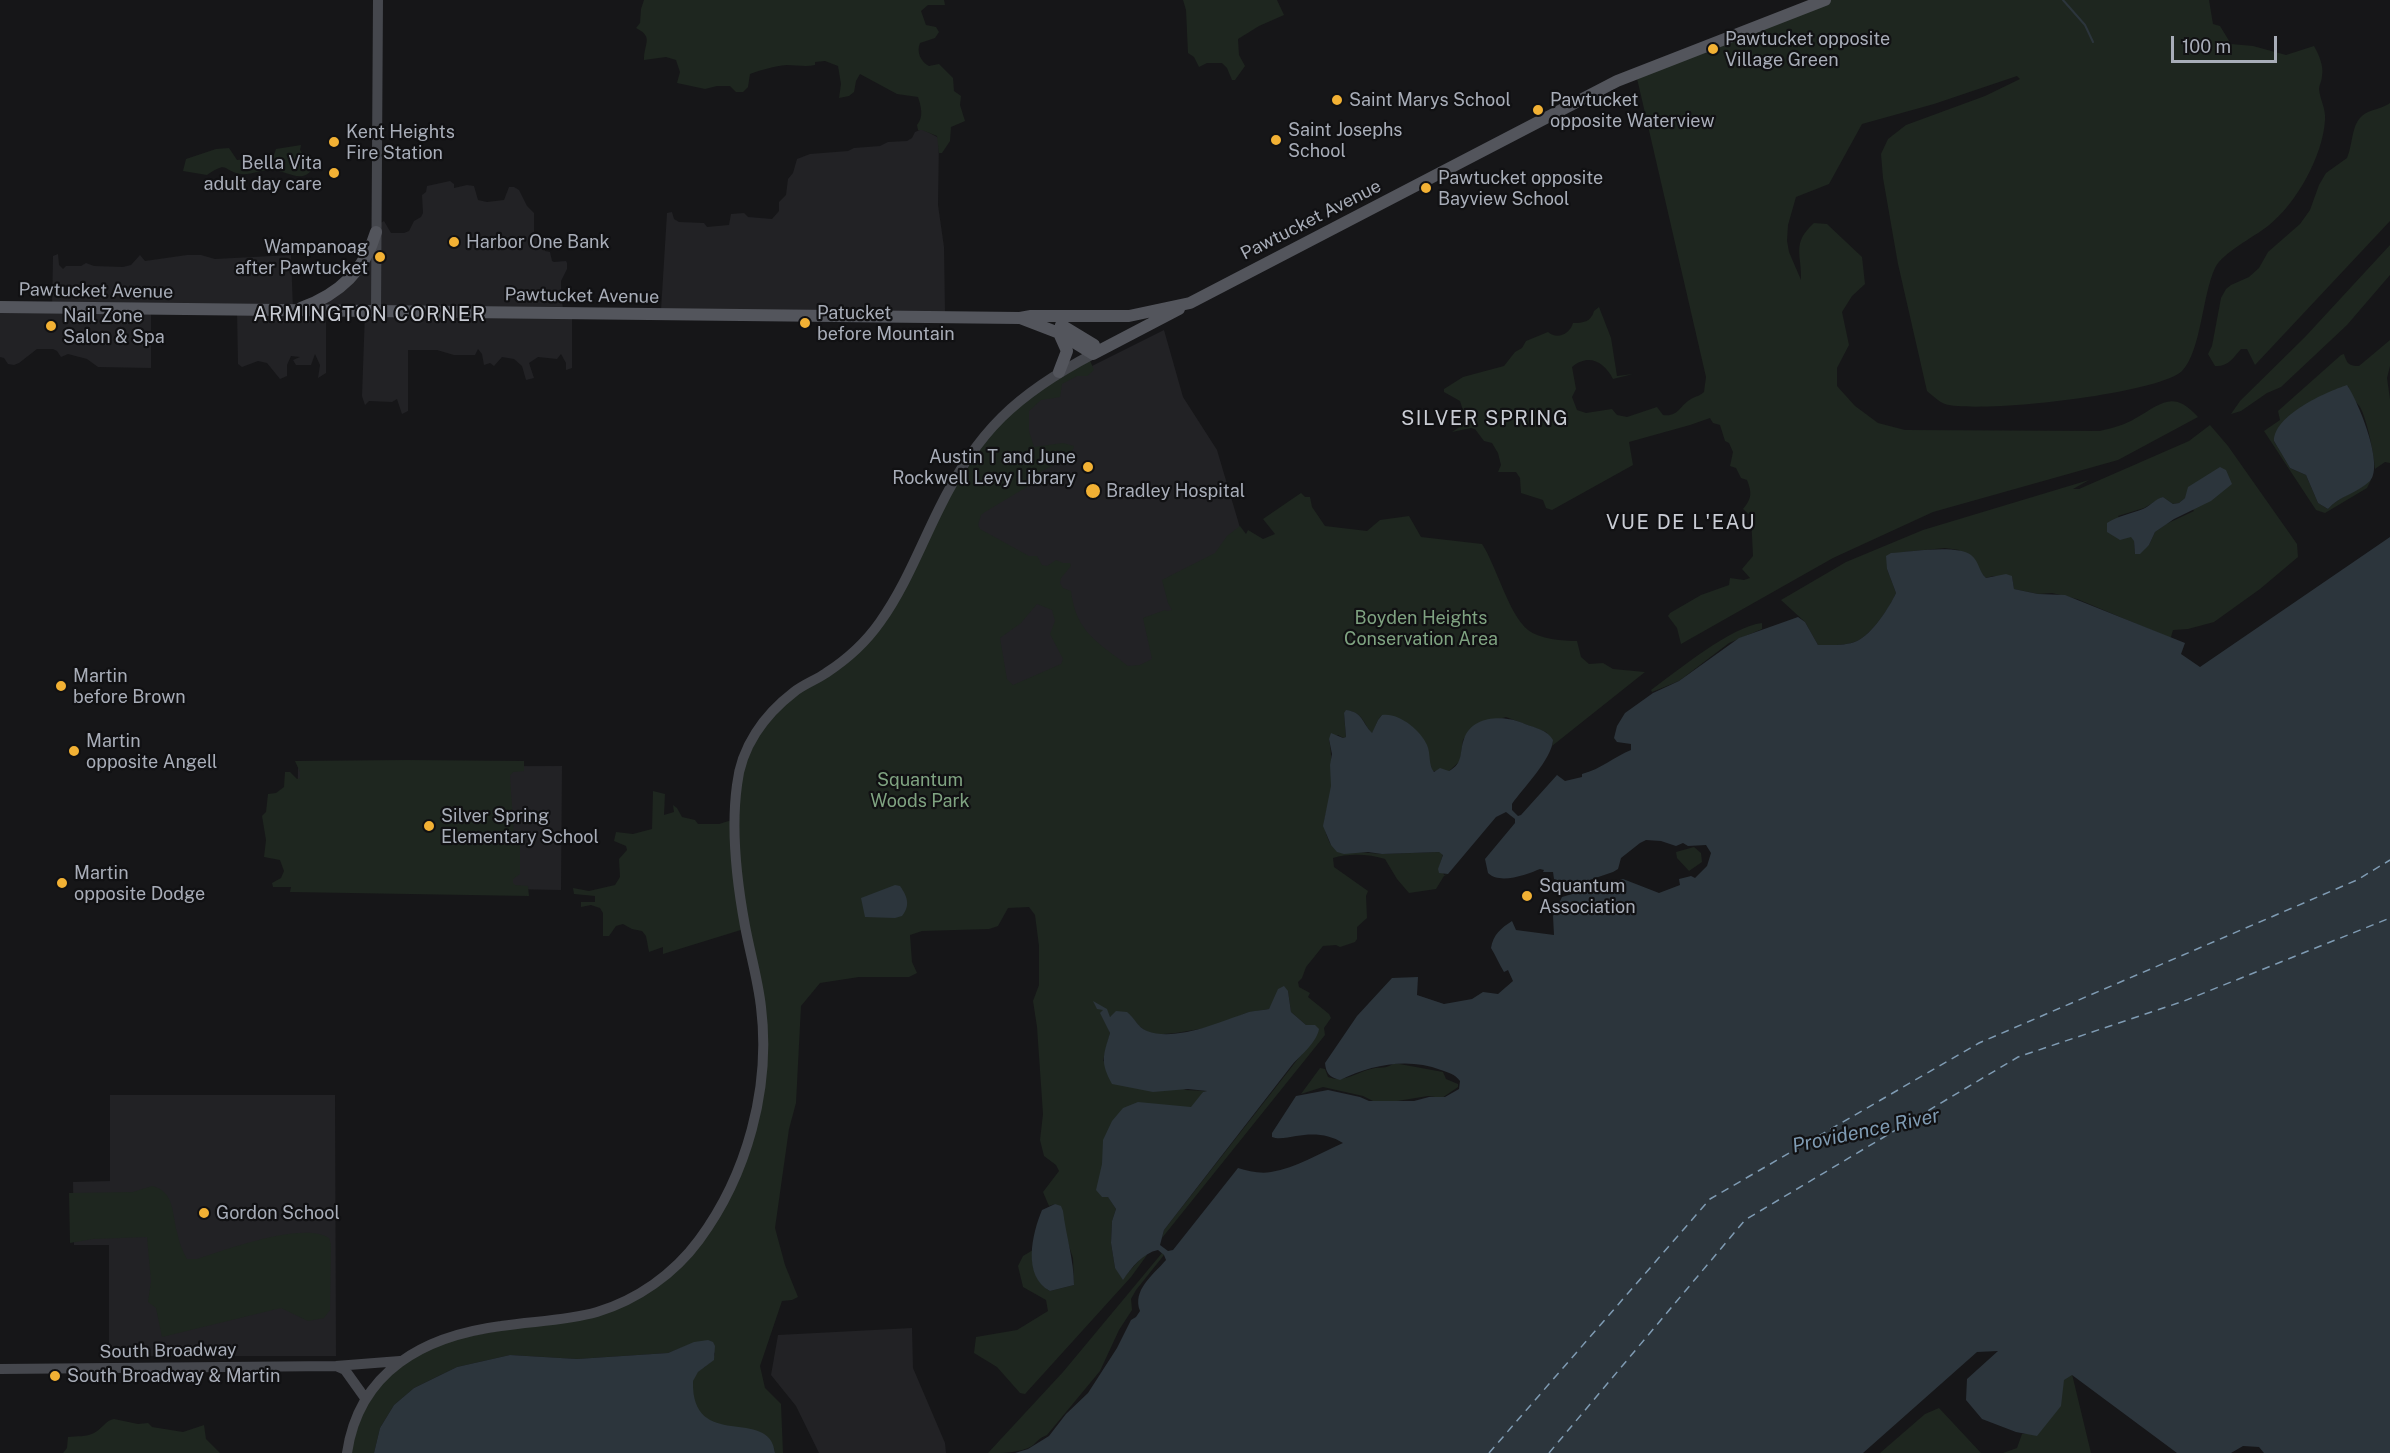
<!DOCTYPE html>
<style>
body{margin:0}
#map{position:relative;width:2390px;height:1453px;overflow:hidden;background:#161618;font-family:"Public Sans",sans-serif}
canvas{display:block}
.scale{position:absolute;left:2171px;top:36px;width:106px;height:27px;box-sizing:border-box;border:3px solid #a8adb8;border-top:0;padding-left:8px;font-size:18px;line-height:21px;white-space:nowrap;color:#a8adb8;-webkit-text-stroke:4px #111113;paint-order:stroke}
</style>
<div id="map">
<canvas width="2390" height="1453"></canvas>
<div class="scale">100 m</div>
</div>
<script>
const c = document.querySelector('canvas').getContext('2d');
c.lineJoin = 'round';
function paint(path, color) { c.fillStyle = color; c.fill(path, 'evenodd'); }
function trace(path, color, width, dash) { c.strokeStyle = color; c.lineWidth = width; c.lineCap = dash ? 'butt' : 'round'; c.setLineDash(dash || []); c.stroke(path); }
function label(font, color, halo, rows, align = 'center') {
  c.font = font + ' "Public Sans",sans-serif'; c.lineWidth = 4.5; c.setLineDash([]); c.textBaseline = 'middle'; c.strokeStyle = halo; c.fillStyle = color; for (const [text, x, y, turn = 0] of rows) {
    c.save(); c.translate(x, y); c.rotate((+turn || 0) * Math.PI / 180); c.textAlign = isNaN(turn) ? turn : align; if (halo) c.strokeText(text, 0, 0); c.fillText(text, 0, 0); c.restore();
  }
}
const built = new Path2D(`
 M922,129l17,9 -1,67 6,42 1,65 -284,-2 6,-97 5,-1 2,7 5,3 25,1 3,4 22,-2 2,-11 13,-1 4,4 24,2 7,-8v-9l7,-7 2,-16 5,-6 4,-14 13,-5 38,-3 6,-3 26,-2 8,-4 19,-1 5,-3 3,-6z
 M450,181l4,3v4l13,-3 7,1 4,14 9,2 17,-2 5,-13h5l5,3 8,16 7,7v22l17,2 -6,9v5l5,1 2,9 2,1 12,-1 1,2v6l-6,12v15l2,12 9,7v53l-6,2v-7l-5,-9 -4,5 -19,-2 -9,6 5,15 -8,2 -4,-14 -8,-7 -12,-2 -8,9 -4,-3 -6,2 -2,-11 -4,-5 -3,6h-21l-17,-5h-29v61l-6,3 -5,-15 -5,3 -23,-1 -4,4 -3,-9 3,-84 -39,1v60l-8,5 2,-13 -5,-11 -4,11h-15l-3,-5 7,-3 -9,-1 -4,9v11l-7,3 -13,-16 -9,-2 -16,6 -4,-3 -1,-54h-86v58l-53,-1 -11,-8 -19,-5 -7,3 -4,-6 -4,-2h-16l-18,14 -5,2 -6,-1 -4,-6 -4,-1v-49l52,1 1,-53 5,-2 1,11 4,4 3,-3h15l5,-3 8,3 29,1 8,-2 9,-10 5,6 42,-6h14l14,4 76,-4 2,55 53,-25 31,-60 7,-4 7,12h13l5,-2 5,-10 7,-4 2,-4 -1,-18 4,-3 1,-6z
 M1164,330l19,67 34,53 24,81 -1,124 -205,48 -45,-36 -18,-63 8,-152 74,-67z
 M562,766l-1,124 -265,-5 2,-118z
 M110,1095h225l1,261h-227v-111h-35l-1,-63 37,-1z
 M912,1328l1,40 32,75 1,10h-127l-23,-47 -25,-31 7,-40z`);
const green = new Path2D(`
 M644,0h300l1,5h-17l-7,6 5,14 10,2 3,5 -4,6 -15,5c-4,9 1,19 9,23l10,-2 14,14 1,13 7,5 -1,9 5,16 -14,6 -1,14 -8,12h-3l-2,-17 -15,-6h-4l-1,-5c7,-8 4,-19 1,-28l-21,-3 -37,-20 -4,7 -2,11 -5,4 -10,2 2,-14 -3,-18 -13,-5 -10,1v3c-10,2 -18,0 -28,0 -13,1 -26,5 -37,9l-2,13 -5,5h-7l-6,-6h-13l-12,3 -28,-6 3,-11 -4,-12 -10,-3 -22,3c0,-17 10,-23 -8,-32l4,-5 1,-14z
 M1183,0h94l7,15 -25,11 -21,13 1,16 6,11 -10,14h-3l-5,-12 -5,-5h-15l-8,4 -5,-10 -6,-4 -2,-43z
 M1816,0h393l4,24 7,2 11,18 22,2 33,9 28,-9c5,9 10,20 8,30 0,5 -3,9 -3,13 1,11 7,19 6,31 -2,36 -29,84 -57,106 -14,11 -46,27 -53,42 -13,28 -14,84 -33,103 -24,23 -203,43 -237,33 -6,-2 -13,-9 -18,-13l-29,-127 -15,-86 -2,-24 7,-15 18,-14 79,-29 35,-17 -3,-3 -83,28 -72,20 -33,60 -33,13 -8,28 -1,16 2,11 12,28c1,-26 -10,-36 13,-57l13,1 35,33 3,27 -13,12 -10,16 7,33 -12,23v18l18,20 23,17 27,7 195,1c12,-3 25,-6 36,-13 25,-14 37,-29 62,-1l-80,43 -185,52 -100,46 -152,86 -4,-16 -9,-12 2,-3 31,-18 28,-10 1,-7 14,2 6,-2 -8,-9 11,-13 -2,-40 -8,-7c9,-11 9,-16 4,-29l-6,-2 -5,-10 -6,-2 3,-14 -4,-9 -4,-2 -5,-16 -7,-2 -3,-5 -20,7 -61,17 4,23 -81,45 -6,-2 -3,-8 -22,-7 -1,-15 -4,-6h-18l3,-7 -3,-12 -6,-10 -8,-2 -9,-12 -4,-1 -19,4 12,-8 2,-5 -6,-18 -16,-9v-3l19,-12 41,-11 11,-14 7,-4 4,-7 22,-9c9,8 22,2 25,-9 10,0 18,-1 21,-12l5,-4 12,31 6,38 16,-2 -20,5c-9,-17 -24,-26 -41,-12l4,22 -4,8 5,13 9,3 26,-4 5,6 10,2 30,-10 6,8c16,2 16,-9 28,-16 5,-3 9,-3 13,-7l2,-15 -70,-303z
 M2390,103v118l-135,144 -8,-16h-6c-8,9 -13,18 -26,17l-7,-12 4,-8 9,-48 5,-9 5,-4 18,-8 10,-9 9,-16 32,-28 10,-14 9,-25 7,-12 21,-15c7,-15 3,-38 21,-46 7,-3 15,-4 22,-9z
 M301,145l-1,5 4,6 15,3c-16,31 -27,11 -49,11 -9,0 -19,5 -29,4 -19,-3 -12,-14 -34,1l-24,-4 3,-12 30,-10 13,-1 8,12 17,-2 6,2 14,-5 2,-6z
 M2390,245v30l-43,50 -66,62 -14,6 -26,18 -10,3 9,-13 65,-64z
 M2390,340v26l-3,12 3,21v64l-5,-1 -10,7c-1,-15 -8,-50 -15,-62 -6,-8 -8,-10 -12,-21 -30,7 -52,35 -74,55l16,27 16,7 12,28 10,6c11,-13 29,-17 43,-29l-4,8 -42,25 -9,-3 -52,-79 16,-11 -2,-9 63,-56 3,-1c3,10 5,12 15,12z
 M1089,358l5,12 -7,6h-10l-15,8 -2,13 -19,3 -12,11v20l5,16 29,-4 11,3c-1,6 -5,7 -11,8l-3,8 -24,12 -1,8 -50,30 -4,3 -3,10 2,4 49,27h8l5,9 5,1 9,-6 7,3h7l1,3 -10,12 -1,5 3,5 8,3c5,42 27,51 57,75l12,-1 12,-6 -9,-41 22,-8 2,1 5,-1 -4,-7 -6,-23 53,-27 12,-17 13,-10 6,8 2,-4 15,9 12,-5 -12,-15 38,-26 4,4h5l2,10 13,19 42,5 13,-11 29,-4 12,21 61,7c14,21 27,71 46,86 11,9 36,11 49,11l4,16 8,7 14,-1 10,6 32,3 -93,74 1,-3 -7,-11 -40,-15 -32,9 -5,5 -6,9 -3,21 -11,10h-17l-1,-5 -49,-51 -4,5 -6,14c-8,-10 -8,-18 -21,-23l-7,3 2,23 -3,1 -5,-3 -9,4c3,15 3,37 2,52 -3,25 -13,28 0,54l27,7 24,2 57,-2 4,2 -3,10 4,11 4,-1 -4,2 -8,13 -27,4 -12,-14 -12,-20c-15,-5 -37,-6 -52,-1l1,9 34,24 -2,5 1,22 -10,9v12l-2,3 -15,5 -4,-2 -13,1 -17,21 -4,11 -4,4 1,5 11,6 -2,4 21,17 2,4 -7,10 1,7 -163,203 2,-8 137,-175 11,-30h-6l-15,-13 -3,-21 -14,10 -5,8 -23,4 -23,10 -17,5 -30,5 -24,2 -13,-9 -9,-11 -21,2 -3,4 4,12 -7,28 83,29 21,1 -4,1 -6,14 -94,40 4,49 9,14 -4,12 -1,22 4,25 10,8 19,-21h3l-16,22 -106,117 -5,-1 -23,-26 -23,-14 2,-16 41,-7 31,-19 -2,-11 -23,-13 -5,-21 5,-10 10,-6c-2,16 3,33 17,41l24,-6 -1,-27 -18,-54 -6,2 -6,-14 16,-21 -3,-6 -12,-9 -4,-16 3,-26 -6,-87 -4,-26 6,-16v-39l-4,-31 -6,-8 -21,1 -10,18 -9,3 -67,2 -12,4 2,27 5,11 -8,4h-50l-39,6 -19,23 -5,97 -7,26 -14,99 10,37 13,32 -6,3 -10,1 -22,65 5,22 16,16 2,49h-8l-1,-5c-13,-6 -66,-25 -73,-32 -6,-7 -10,-26 -8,-36 3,-13 20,-13 22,-27l-21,-10 -26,10 -91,6 -67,-4 -53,12 -43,21 -20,17 -14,23 -6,25h-25l19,-55 29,-31 47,-26 141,-26 68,-30 60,-65 38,-89 11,-87 -18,-115 -81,25v-7l-14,5 -3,-16 -4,-5 -10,-2 -9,-5 -7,2 -7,10h-6v-23l-3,-5 -9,-3 -10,2v-5h14v-6l-21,-2 -1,-6 16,3 26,-6 5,-8 -1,-18 8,-9 -1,-4 -12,-5 2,-9 17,2 19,-5 1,-38 12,3 -1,21 10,-3 -1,-7 4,3 5,9 13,3 3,4h21l16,-5v-38l37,-70 99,-77 61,-111 69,-107zM1037,604l15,6 3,11 -5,13 13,25 -2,5 -48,21 -6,-6 -7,-41 21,-15z
 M2210,425l18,21 69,98 1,13 -38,32 -46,33 -26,7 -15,1 -2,7h-3l-91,-38 -25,-6 -14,1 -24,-5 -2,-13h-19l-7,2 -27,-28 -14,-2 -41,4 -17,17 9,24c-6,14 -24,41 -39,48 -11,5 -27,4 -39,4l-13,-23 -24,-22 65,-38 77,-32 166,-50 -16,9h6l110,-48zM2163,497l10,7 6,-1 6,-5 9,13 -28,13 -11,8 -6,13 -14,9 -1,-14 -16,-24 26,-8z
 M1762,623v6l-33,14 -50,38 -27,11 -1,-2c26,-19 81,-64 111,-67z
 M407,760l117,1v10l-11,1 -3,4 4,60 6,8v30l-7,5v4l2,2 13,1 1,10 -239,-4 1,-5h-18l-1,-4 9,-5 3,-7 -4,-11 -16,-3 2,-17 -4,-24 4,-4 2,-18 8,-1 8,-6 1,-15h5l7,7 3,-1v-6l-5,-11z
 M1694,847l7,6 1,9 -13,9 -12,-13 -1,-6z
 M1394,1063l49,9 3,7 12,5v3l-16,11 -14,-2 -49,8 -16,-8 -40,-9 -22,7 19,-26 5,1 3,8c17,6 27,-4 43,-8 9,-3 14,1 23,-6z
 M152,1186c23,5 20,29 25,46 2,10 5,18 10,27h10c30,-10 107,-38 132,-21l2,6 -1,66 -6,8 -16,3 -27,-13 -119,29 -6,-29 -8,-6 3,-21 -4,-44 -54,2 -23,4 -1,-50 64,-1z
 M1162,1253l2,2 -28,35 -5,9 1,11 -13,20 -19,41 -53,64c-8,3 -9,6 -15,11 -11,7 -31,7 -44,7l75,-81z
 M2072,1374l19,79h-88l14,-5 5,-14h5l35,-59z
 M1939,1408l42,45h-101l45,-39z
 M114,1419l24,5 10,-1 4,4 31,5 21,-7 2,14 14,14h-157l4,-5 1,-11c9,-1 18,0 26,-4 8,-4 12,-13 20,-14z`);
const water = new Path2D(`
 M2347,385c10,14 38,80 23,96 -12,12 -31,15 -42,28l-10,-6 -12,-28 -16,-7 -16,-27c0,-26 52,-49 73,-56z
 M2220,467l6,3 6,14 -21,17 -37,18 -19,13 -6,13 -9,9h-5l-1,-13 -3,-4 -11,3 -13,-8v-9c11,-7 23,-9 36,-14 7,-3 12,-10 20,-12l10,7 6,-1 6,-5 3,-11z
 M2390,537v916h-126l-5,-6 -16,-1 -12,7h-54l-105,-78 -8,5 -3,26 -24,30 -21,-4 -34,-13 -16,-19 1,-21 31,-28 -21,1 -114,101h-848l13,-4 21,-13 17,-22 22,-21 29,-45 14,-28 5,-3 4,-6c-8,-21 13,-36 26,-51l-2,-5 -6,-5c-15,3 -26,17 -35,30l-8,-12 -4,-25 1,-22 4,-12 -8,-12h-6l-6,-7 6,-26 1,-24 9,-19 11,-13 15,-6 53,5 12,-15 4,-1 -19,-2 -35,3 -41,-8c-12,-22 -9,-28 -2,-51l-10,-20 3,-3 -6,-1 -4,-8 14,8 3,8 6,-6 11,1c8,6 10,15 20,19 28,11 73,-9 99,-18 8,-3 15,-2 23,-4l9,-20 6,-3 4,5 3,21 15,13h9l4,4c-2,13 -18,26 -27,36l-128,165 -4,15 8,6 5,-1 65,-82c10,3 22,6 33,4 25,-4 49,-19 72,-29 -14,-9 -30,-10 -47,-7 -8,1 -17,4 -24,1v-4l24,-37 32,-6 32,7 9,4h45l15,-4h16l14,-8 1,-8c-5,-7 -11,-8 -19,-11 -34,-13 -70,-5 -101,10 -11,-3 -14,-7 -15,-17l32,-47 35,-38 26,-1 -1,18 27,9 28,-5 11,-7 15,2 15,-13 -5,-11 -4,2c-5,-8 -8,-16 -13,-24 2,-13 10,-20 21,-27l4,9 38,5 -1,-19 9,-19 61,-18 36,14 21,-8 -1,-6 12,-3 4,2 12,-12 4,-13 -5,-8 -18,1 -5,-3 -7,3 -15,-5 -15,-1 -6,3 -19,15 -3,11 -5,3 -56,19 3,-10 -6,-2 -1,-7h-10l1,-2 -4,-1c-12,5 -40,16 -52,4l-3,-14 30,-36v-4l-9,-7 -10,5 -48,57 -9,-1 -1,-4 5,-14 -4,-3 -57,2 -14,-2 -24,2 -7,-2 -6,-7 -8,-19 8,-40 -1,-21 2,-11 -3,-15 2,-6 12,5 3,-1 -2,-24 2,-3c17,2 16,13 26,23l6,-13 4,-5c16,-3 39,15 45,30 4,9 1,20 7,27l6,-4 9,3c15,-8 10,-19 15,-32 8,-25 43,-24 61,-15 11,4 22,6 28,16 -1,19 -30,48 -41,64v6l6,6 3,-1 36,-40 8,6 17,-4v-3c19,-5 32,-17 49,-24v-6l-14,-2 -3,-4 3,-12 8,-13 28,-20 26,-12 60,-43 59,-21 7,5 13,23c12,0 28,1 39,-4 15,-7 32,-33 39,-48l-9,-24 -1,-13 5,-3c18,-1 66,-9 80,2 8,6 8,17 15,23l20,-4 6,2 2,13 24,5 27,1 120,48 -4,11 19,13z
 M895,885l5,1c7,10 11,19 2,30l-7,2 -30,-1 -4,-19z
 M1055,1204l6,2 2,5c3,25 11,49 11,74l-24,6c-28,-15 -18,-57 -8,-81z
 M708,1340l5,2 2,4 -1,14 -16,12 -5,9c-2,72 77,24 82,72h-401l6,-25 14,-23 20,-17 43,-21 53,-12 67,4 91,-6 26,-11z`);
const stream = new Path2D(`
 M2063,0l22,25 8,17`);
const ferry = new Path2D(`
 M1489,1453l221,-254 269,-156 378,-163 33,-20
 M1549,1453l196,-233 273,-163 166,-56 206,-83`);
const secondary = new Path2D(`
 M376,311l2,-311
 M336,1366l9,4 20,28
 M0,1369l336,-3 64,-5
 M347,1453c12,-82 77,-117 154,-127 32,-5 64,-5 96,-14 40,-12 77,-38 102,-72 48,-65 72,-152 62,-233 -3,-27 -11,-54 -16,-81 -8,-43 -14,-97 -8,-141 4,-38 27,-70 57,-93 10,-8 22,-12 32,-19 20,-13 40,-31 54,-51 25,-35 40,-75 59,-113 38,-78 78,-115 154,-155`);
const primary = new Path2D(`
 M0,307l1020,11 11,-2h98l61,-13 427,-222 208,-81
 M301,308c37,-13 64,-38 75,-76
 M1020,318l39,15 34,21 86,-45
 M1061,325l33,20
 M1059,372l8,-21 -8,-18`);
const markers = [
 [1713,49,6,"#f2b134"],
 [1337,100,6,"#f2b134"],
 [1538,110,6,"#f2b134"],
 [1276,140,6,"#f2b134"],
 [334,142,6,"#f2b134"],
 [334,173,6,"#f2b134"],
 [1426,188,6,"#f2b134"],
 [454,242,6,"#f2b134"],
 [380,257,6,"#f2b134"],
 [805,323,6,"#f2b134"],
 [51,326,6,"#f2b134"],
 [1088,467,6,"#f2b134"],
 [1093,491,8,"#f2b134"],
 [61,686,6,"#f2b134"],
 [74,751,6,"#f2b134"],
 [429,826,6,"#f2b134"],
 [62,883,6,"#f2b134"],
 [1527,896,6,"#f2b134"],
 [204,1213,6,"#f2b134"],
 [55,1376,6,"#f2b134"]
];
const poiNames = [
 ["Pawtucket opposite",1725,39],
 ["Village Green",1725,60],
 ["Saint Marys School",1349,100],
 ["Pawtucket",1550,100],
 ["opposite Waterview",1550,121],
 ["Saint Josephs",1288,130],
 ["School",1288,151],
 ["Kent Heights",346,132],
 ["Fire Station",346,153],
 ["Bella Vita",322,163,"right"],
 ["adult day care",322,184,"right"],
 ["Pawtucket opposite",1438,178],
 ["Bayview School",1438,199],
 ["Harbor One Bank",466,242],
 ["Wampanoag",368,247,"right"],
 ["after Pawtucket",368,268,"right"],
 ["Patucket",817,313],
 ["before Mountain",817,334],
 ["Nail Zone",63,316],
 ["Salon & Spa",63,337],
 ["Austin T and June",1076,457,"right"],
 ["Rockwell Levy Library",1076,478,"right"],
 ["Bradley Hospital",1106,491],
 ["Martin",73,676],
 ["before Brown",73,697],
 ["Martin",86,741],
 ["opposite Angell",86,762],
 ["Silver Spring",441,816],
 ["Elementary School",441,837],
 ["Martin",74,873],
 ["opposite Dodge",74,894],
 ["Squantum",1539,886],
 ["Association",1539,907],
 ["Gordon School",216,1213],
 ["South Broadway & Martin",67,1376]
];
const streetNames = [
 ["Pawtucket Avenue",1311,220,-27],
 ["Pawtucket Avenue",96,291,1],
 ["Pawtucket Avenue",582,296,1],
 ["South Broadway",168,1351,-1]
];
const parkNames = [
 ["Boyden Heights",1421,618],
 ["Conservation Area",1421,639],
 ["Squantum",920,780],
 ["Woods Park",920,801]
];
const neighbourhoodNames = [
 ["ARMINGTON CORNER",370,315],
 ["SILVER SPRING",1485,419],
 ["VUE DE L'EAU",1681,523]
];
const waterNames = [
 ["Providence River",1866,1131,-12]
];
paint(built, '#222225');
paint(green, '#1e261f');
paint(water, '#2c353c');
trace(stream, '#2c353c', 2);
trace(ferry, '#7f9bb3', 1.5, [8, 6]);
trace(secondary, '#45474d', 10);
trace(primary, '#53555c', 12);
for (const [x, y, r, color] of markers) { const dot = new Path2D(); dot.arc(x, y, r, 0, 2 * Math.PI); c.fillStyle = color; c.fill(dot); trace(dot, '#111113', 2); }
label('18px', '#a8adb8', '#111113', poiNames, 'left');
label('18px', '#a8adb8', '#111113', streetNames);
label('18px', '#7fa381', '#111113', parkNames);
c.letterSpacing = '1.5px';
label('20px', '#c9ccd4', '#111113', neighbourhoodNames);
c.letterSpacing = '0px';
label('italic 20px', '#7f9bb3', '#111113', waterNames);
</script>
